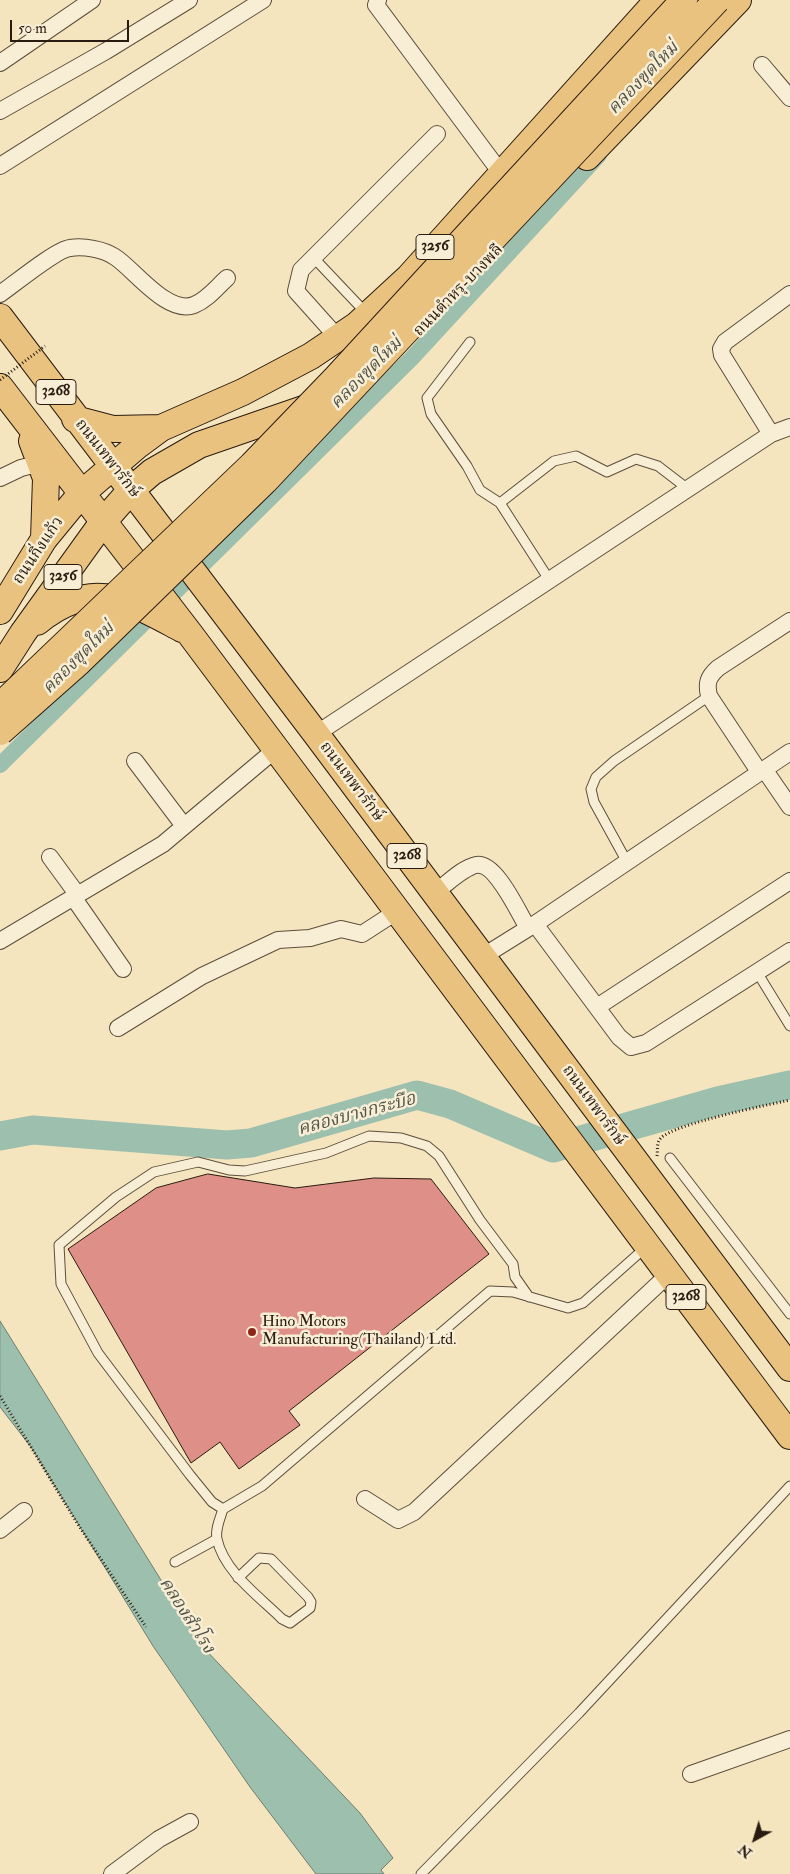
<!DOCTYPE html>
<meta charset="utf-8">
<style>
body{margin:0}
#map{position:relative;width:790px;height:1874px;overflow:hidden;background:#f5e5bf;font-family:"IM FELL Double Pica",serif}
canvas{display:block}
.north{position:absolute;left:730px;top:1814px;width:50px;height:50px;-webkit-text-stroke:4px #f8eed5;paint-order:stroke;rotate:219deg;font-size:14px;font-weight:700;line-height:20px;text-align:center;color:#291b0f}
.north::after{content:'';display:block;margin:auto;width:18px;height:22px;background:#291b0f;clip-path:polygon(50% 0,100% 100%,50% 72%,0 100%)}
.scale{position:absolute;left:10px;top:20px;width:119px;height:22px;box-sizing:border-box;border:2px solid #291b0f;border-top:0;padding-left:6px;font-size:15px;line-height:18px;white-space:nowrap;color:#291b0f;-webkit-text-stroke:4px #f8eed5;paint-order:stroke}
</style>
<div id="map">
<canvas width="790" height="1874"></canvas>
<div class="north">N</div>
<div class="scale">50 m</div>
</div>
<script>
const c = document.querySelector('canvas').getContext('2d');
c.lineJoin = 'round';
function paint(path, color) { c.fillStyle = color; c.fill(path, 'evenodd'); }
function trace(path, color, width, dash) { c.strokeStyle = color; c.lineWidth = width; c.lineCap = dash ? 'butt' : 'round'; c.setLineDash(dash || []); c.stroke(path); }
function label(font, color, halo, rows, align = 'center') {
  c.font = font + ' "IM FELL Double Pica","Noto Serif Thai",serif'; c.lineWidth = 5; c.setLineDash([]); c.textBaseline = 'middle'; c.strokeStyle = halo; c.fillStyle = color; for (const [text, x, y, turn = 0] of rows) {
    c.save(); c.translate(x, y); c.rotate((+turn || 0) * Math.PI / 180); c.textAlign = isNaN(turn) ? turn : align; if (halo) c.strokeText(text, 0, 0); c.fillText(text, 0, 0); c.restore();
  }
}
const water = new Path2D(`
 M0,1321l202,325 158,167 33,45 -12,12 3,4h-68l-66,-87 -97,-141 -122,-199 -31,-40z`);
const canal = new Path2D(`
 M0,765l412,-407 187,-203`);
const river = new Path2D(`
 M0,1136l33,-6 194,15 24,-2 166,-48 33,9 103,44 165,-47 72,-16`);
const building = new Path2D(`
 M208,1174l87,14 79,-10 57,1 58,75 -200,157 11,14 -61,44 -19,-27 -29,21 -123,-214 88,-61z`);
const path = new Path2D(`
 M657,1156c1,-6 -1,-13 4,-18 13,-14 106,-33 129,-38
 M0,1396l77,127 69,104`);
const lane = new Path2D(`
 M313,257l53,56
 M470,342l-43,56 4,16 36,52 13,24 20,13 50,78
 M500,503l54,-42 22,-5 31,16 29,-13 22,7 30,23
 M627,862l-33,-60 -3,-13 5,-12 18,-16 95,-65
 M757,972l33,54
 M670,1158l120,156
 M529,1297l-14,-20 -2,-13 -33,-44 -41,-64 -12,-10 -26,-8 -32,-2 -43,17 -81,18 -16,-1 -31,-8 -44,10 -38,25 -57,48 2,39 37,69 92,122 22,27 11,7 39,-23 228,-195 23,1 55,16 15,-5 62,-55
 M223,1509c-3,10 -8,20 -6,30 7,33 43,58 65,80l8,4 20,-15 1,-6 -3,-5 -37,-38 -12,-1 -21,20
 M175,1562l42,-23
 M421,1874l158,-161 211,-227`);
const street = new Path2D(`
 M378,0l-2,5 125,168
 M0,63l92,-63
 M762,65l28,33
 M0,111l106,-60 83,-51
 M0,166l263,-166
 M0,294c13,-9 57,-45 70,-46 14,-2 33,1 45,9 19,12 52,58 79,48 13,-5 23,-18 33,-27
 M338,338l-42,-47 5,-21 136,-136
 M771,434l19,-7
 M0,478l21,-10 20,-5
 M316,734l455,-300 -49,-79 -1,-6 4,-7 65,-48
 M135,761l49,65
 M764,769l26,38
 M760,773l-51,-77c-3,-13 -1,-19 9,-28l72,-47
 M50,857l27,37
 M434,893c12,-8 28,-25 42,-28 20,-4 43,49 52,63
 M73,897l50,72
 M535,924l84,113 12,10 15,-4 144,-92
 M0,941l163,-97 113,-95
 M482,957l53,-33 255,-172
 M597,1007l193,-126
 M118,1028l84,-52 76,-36 32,-2 31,-9 21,5 34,-22
 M365,1499l33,21 16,-8 255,-238
 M0,1530l24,-19
 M691,1774l99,-35
 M112,1874l47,-35 31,-17`);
const primary = new Path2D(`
 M587,157l151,-157
 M0,317l316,417 474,634
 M0,387l190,247 600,802
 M75,419l38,10 48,-1
 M32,441l14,37 -2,61
 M0,611l44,-72 37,-45 57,-49 23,-17 82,-36 68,-36 46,-31 52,-48 249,-277
 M37,622c56,-45 90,-22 145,7
 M0,669l23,-36 80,-111 28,-32 21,-18 47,-27 116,-40`);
const pathBridge = new Path2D(`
 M0,380l45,-34`);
const primaryBridge = new Path2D(`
 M0,706l252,-241 83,-86 349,-379
 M0,732l79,-70 186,-181 452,-481`);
const markers = [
 [252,1332,5,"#8f2418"]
];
const shields = [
 [435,247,38],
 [56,392,40],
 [63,577,38],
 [407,856,40],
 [686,1297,40]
];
const shieldNames = [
 ["3256",435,247],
 ["3268",56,392],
 ["3256",63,577],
 ["3268",407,856],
 ["3268",686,1297]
];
const streetNames = [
 ["ถนนตำหรุ-บางพลี",459,291,-46],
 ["ถนนเทพารักษ์",107,459,52],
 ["ถนนกิ่งแก้ว",39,551,-56],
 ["ถนนเทพารักษ์",351,782,53],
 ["ถนนเทพารักษ์",593,1106,54]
];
const poiNames = [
 ["Hino Motors",262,1323],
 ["Manufacturing(Thailand) Ltd.",262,1341]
];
const waterNames = [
 ["คลองขุดใหม่",644,79,-46],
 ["คลองขุดใหม่",367,374,-45],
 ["คลองขุดใหม่",79,659,-45],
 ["คลองบางกระบือ",357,1115,-15],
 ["คลองสำโรง",186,1616,57]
];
paint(water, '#9dbfae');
trace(water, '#6f7d6e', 1);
trace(canal, '#9dbfae', 16);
trace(river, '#9dbfae', 29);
paint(building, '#de8f87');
trace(building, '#291b0f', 1);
trace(lane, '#5c4e3b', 11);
trace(street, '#5c4e3b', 18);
trace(primary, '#291b0f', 28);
trace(path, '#291b0f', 3, [1, 2.5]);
trace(lane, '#f8eed5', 9);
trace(street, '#f8eed5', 16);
trace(primary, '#eac280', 26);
trace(primaryBridge, '#291b0f', 28, []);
trace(pathBridge, '#291b0f', 3, [1, 2.5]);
trace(primaryBridge, '#eac280', 26);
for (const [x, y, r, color] of markers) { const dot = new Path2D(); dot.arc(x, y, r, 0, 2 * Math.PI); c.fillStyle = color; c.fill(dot); trace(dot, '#f8eed5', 2); }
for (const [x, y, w] of shields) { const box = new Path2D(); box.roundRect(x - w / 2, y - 12.5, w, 25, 4); c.fillStyle = '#f8eed5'; c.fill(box); trace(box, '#291b0f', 1); }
label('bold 15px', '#291b0f', null, shieldNames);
label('16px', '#291b0f', '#f8eed5', streetNames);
label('16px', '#291b0f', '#f8eed5', poiNames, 'left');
label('italic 18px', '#525447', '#f8eed5', waterNames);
</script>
